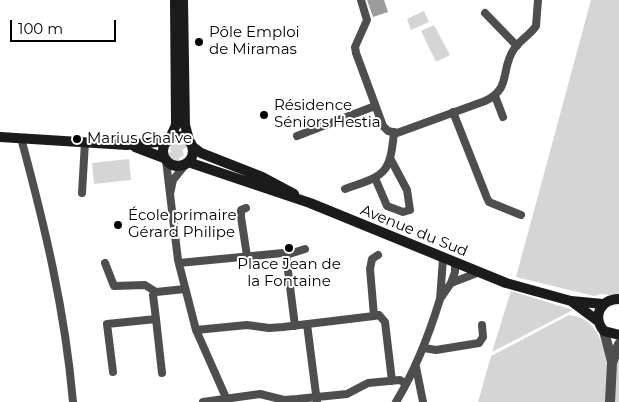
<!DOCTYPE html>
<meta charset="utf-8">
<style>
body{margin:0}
#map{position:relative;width:619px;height:402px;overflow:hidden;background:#fff;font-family:Montserrat,sans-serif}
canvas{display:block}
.scale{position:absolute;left:10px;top:20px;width:106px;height:22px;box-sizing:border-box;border:2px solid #000;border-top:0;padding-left:6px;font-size:15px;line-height:18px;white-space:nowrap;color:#000;-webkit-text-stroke:4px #fff;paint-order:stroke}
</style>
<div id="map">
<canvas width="619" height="402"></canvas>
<div class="scale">100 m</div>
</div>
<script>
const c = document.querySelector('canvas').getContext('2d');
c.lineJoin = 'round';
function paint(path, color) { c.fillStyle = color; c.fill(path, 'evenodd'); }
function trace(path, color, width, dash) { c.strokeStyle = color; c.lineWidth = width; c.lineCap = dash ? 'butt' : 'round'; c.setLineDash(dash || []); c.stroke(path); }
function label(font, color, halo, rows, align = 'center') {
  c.font = font + ' Montserrat,sans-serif'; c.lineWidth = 4; c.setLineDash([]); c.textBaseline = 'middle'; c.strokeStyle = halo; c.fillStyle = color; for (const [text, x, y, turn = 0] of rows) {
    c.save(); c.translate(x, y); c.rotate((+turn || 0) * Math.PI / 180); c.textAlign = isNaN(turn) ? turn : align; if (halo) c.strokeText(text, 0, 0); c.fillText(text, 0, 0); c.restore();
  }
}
const green = new Path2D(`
 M591,0h28v296l-18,-2 -7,2 -78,-19z
 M424,11l5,11 -18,8 -4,-11z
 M434,25l16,30 -14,7 -15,-31z
 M172,142l6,3 7,-1 2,3 -5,3 2,5 -5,3 -1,4 -10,-6 3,-6 -2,-4z
 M129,159l2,21 -37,4 -2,-21z
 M511,291l62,19 -81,42z
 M569,315c32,4 33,31 40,58h5l5,-15v44h-141l13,-46z`);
const water = new Path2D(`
 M367,0h17l4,12 -15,5z`);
const minor = new Path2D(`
 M361,0l6,20 -12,27 1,6 27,73 5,5 9,2 88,-32c27,-12 15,-32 29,-52 6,-9 16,-14 22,-23l2,-26
 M485,13l32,33
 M495,96l8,21
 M453,112l34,86 2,4 32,13
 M297,136l78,-30
 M21,138c24,89 44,172 52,264
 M166,160l4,34 3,-14 12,-15
 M375,178l12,28 16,6 7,-2 -3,-20 -16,-30
 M345,189c39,-14 45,-13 49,-57
 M82,193l3,-51
 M170,194l8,66 18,70 32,72
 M246,208l-5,2v7l6,39
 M286,255l19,-6
 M378,255l-6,4 -2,10 4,47 5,-1 6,7 7,59
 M443,259l-3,40 11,-16 26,-10
 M105,263l9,23 31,-1 11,7
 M179,263l104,-10 3,2 9,71
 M451,283l4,-11v-8
 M156,319l6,54
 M307,324l10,78
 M196,330l51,-5 22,3 14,-1 91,-11
 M424,348l12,2 43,-7 4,-6 -1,-12
 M416,367l7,35
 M113,372l-6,-48 49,-5 -3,-24 3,-3 29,-3
 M203,402l57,-8 24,6 13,-1 50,-5 21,-11 32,-3 6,4
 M396,402c20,-33 33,-67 44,-103`);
const tertiary = new Path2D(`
 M604,331l8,31
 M610,402l2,-39 7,-19`);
const secondary = new Path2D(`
 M183,0l2,125 4,15
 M163 151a15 15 0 1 1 30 0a15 15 0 1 1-30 0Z
 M0,137l127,8 40,-4
 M170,138l6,-13 -1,-125
 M135,147l29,11
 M193,147l8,6 61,24 32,17
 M188,162l122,41 196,80 65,18 32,3
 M619,299c-19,0 -27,18 -15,32l15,4
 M571,301l27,20`);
const markers = [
 [199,42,5,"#000"],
 [264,115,5,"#000"],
 [77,139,5,"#000"],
 [118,225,5,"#000"],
 [289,248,5,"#000"]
];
const poiNames = [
 ["Pôle Emploi",209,33],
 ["de Miramas",209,50],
 ["Résidence",274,106],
 ["Séniors Hestia",274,123],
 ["Marius Chalve",87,139],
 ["École primaire",128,216],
 ["Gérard Philipe",128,233],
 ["Place Jean de",289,265,"center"],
 ["la Fontaine",289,282,"center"]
];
const streetNames = [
 ["Avenue du Sud",414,231,22]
];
paint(green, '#d5d5d5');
paint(water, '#9c9c9c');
trace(minor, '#4e4e4e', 8);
trace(tertiary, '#4e4e4e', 10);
trace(secondary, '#1b1b1b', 10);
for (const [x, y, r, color] of markers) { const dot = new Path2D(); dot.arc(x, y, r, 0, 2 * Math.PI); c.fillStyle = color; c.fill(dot); trace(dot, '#fff', 2); }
label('15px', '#000', '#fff', poiNames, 'left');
label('15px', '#000', '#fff', streetNames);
</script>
